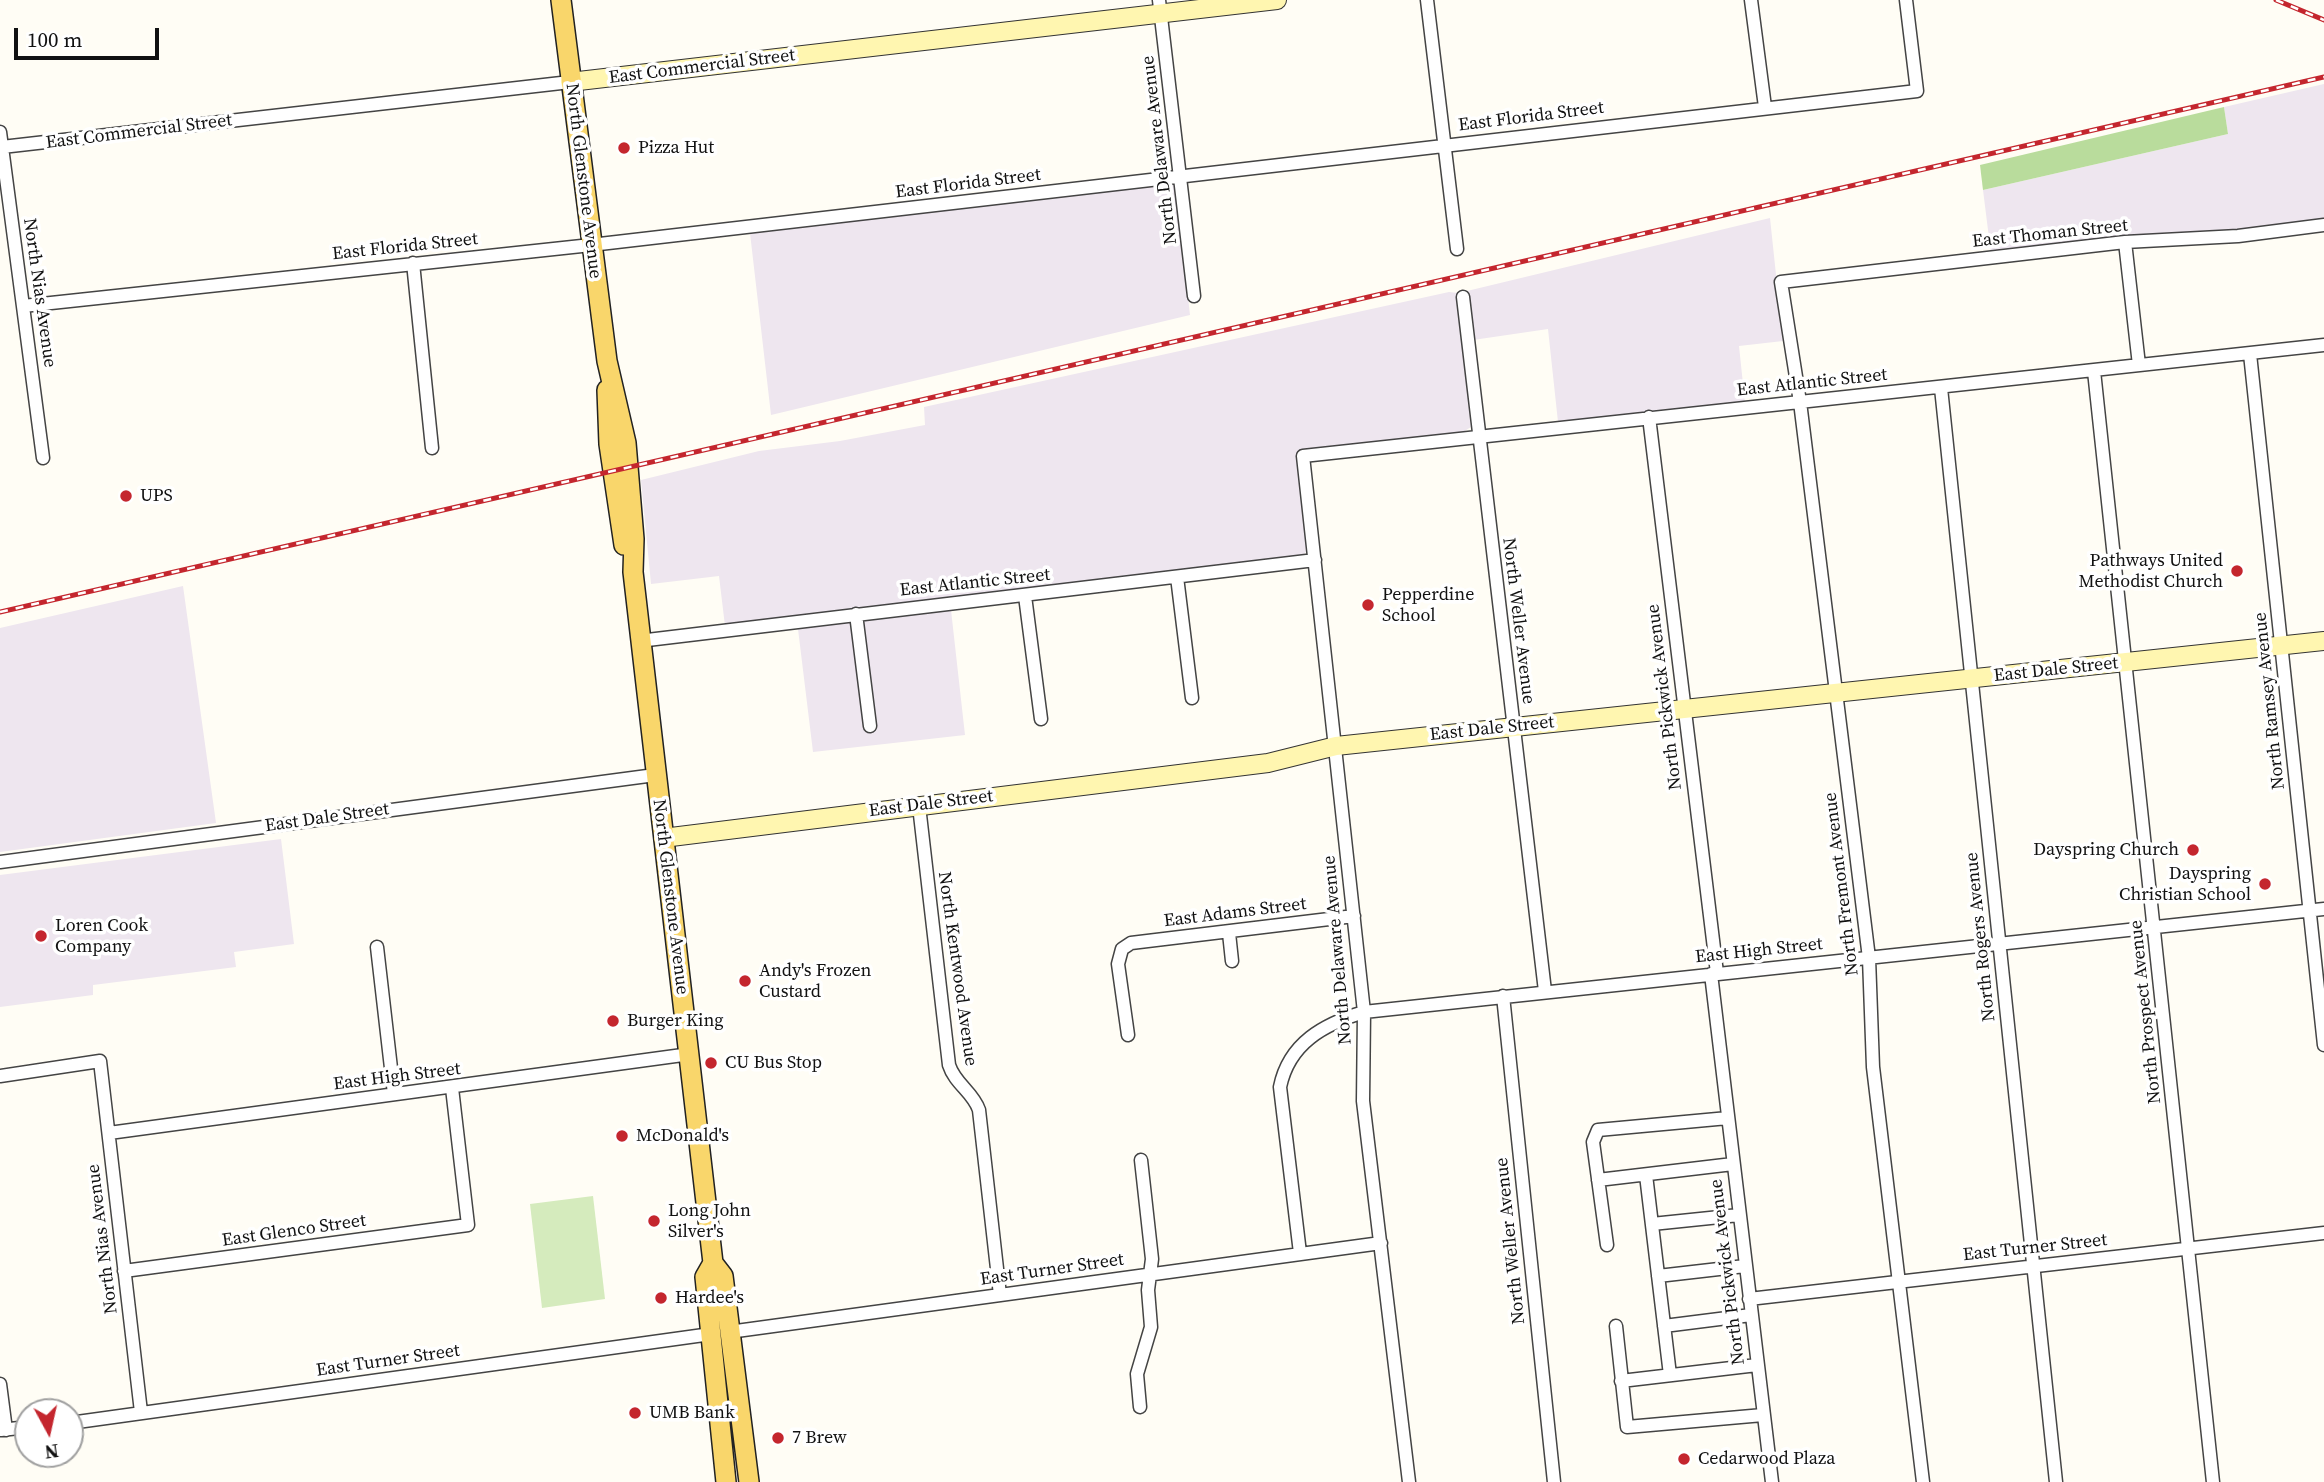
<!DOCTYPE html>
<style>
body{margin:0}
#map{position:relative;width:2324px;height:1482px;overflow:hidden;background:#fffdf5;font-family:"Source Serif 4",serif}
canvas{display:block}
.north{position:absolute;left:14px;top:1398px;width:70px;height:70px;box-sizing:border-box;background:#fff;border:2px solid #a0a0a0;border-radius:50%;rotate:172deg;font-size:19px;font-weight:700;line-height:28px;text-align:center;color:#111}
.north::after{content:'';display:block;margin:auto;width:24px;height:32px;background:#c4262e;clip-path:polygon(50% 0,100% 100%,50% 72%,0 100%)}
.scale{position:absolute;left:14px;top:28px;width:145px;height:32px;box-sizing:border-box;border:4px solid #111;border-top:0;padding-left:9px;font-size:21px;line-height:24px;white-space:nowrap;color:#111;-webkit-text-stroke:5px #fff;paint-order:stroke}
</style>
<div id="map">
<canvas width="2324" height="1482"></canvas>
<div class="north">N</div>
<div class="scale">100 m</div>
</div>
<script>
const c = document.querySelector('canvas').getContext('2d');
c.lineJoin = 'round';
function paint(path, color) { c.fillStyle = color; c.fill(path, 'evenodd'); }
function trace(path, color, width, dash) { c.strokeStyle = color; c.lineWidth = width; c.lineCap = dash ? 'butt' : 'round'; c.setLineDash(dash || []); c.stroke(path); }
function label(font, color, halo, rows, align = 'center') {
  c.font = font + ' "Source Serif 4",serif'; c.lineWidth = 7; c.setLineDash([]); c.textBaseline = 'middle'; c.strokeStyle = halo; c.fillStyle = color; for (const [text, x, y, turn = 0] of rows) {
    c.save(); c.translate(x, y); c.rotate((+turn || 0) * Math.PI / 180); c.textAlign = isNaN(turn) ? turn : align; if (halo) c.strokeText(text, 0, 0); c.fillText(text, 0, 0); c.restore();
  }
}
const industrial = new Path2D(`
 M2324,84v136l-333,34 -8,-64 245,-56 -4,-27z
 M1175,183l15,132 -419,100 -21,-182z
 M1770,218l13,123 -44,5 6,57 -187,19 -10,-93 -75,11 -6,-49z
 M1449,292l9,1 13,134 -8,5 -165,22 10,95 -6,8 -577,69 -6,-50 -68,8 -10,-104 118,-29 81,-10 85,-16 -1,-18z
 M183,586l33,237 -216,29v-224z
 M951,610l14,125 -152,17 -15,-123z
 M281,839l13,105 -60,8 2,15 -143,18v10l-93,12v-132z`);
const green = new Path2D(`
 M593,1196l12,103 -63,9 -12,-104z`);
const forest = new Path2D(`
 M2224,107l4,27 -245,56 -3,-25z`);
const street = new Path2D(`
 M1159,0l35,296
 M1427,0l30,249
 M1751,0l14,107
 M0,132l43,326
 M2,147l568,-65
 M2125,242l14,123
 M413,263l19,185
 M1463,297l82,694
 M23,306l568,-61 1326,-154 -11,-91
 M2250,354l74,691
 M2094,371l119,1111
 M1941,388l115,1094
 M1649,417l68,556
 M1177,577l15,121
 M1025,596l16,123
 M856,614l14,112
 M639,641l676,-81
 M919,806l30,259c6,19 24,27 30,45l21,185
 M0,862l655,-87
 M1229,933l3,28
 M377,947l17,147
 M1122,949l9,-6 223,-27
 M1122,949l-4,15 10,71
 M1711,974l61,508
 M1503,996l51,486
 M0,1076l100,-15 41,351
 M109,1133l581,-79
 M1646,1175l24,200
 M1598,1180l135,-16
 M1652,1224l87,-9
 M1607,1245l-14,-103 5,-12 130,-12
 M1300,1253l-20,-166c9,-44 44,-63 84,-75l960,-103
 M124,1271l344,-46 -16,-137
 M1658,1276l87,-10
 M1749,1299l575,-66
 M1616,1326l11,101 136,-12
 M1664,1326l87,-11
 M729,1332l652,-89
 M1621,1381l136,-16
 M0,1384l6,46
 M1140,1407l-3,-33 14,-47 -3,-37 4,-31 -11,-99
 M70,1423l641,-89
 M1,1430l27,-3
 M1409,1482l-46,-381 1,-89 -61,-556 1021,-111
 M1923,1482l-50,-415 -4,-109 -69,-556 -19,-120 344,-40 113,-6 86,-11`);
const secondary = new Path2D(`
 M570,82l707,-82
 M663,838l605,-75 68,-17 988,-105`);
const primary = new Path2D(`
 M561,0l46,361 19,82 8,96 -1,33 80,691 10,13 26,206
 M607,390l2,54 15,101
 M713,1263l-8,14 21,205`);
const rail = new Path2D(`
 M2276,0l48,20
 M0,612l2324,-535`);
const markers = [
 [624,148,7,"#c4262e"],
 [126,496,7,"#c4262e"],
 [2237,571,7,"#c4262e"],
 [1368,605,7,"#c4262e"],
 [2193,850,7,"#c4262e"],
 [2265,884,7,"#c4262e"],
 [41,936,7,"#c4262e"],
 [745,981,7,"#c4262e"],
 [613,1021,7,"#c4262e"],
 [711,1063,7,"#c4262e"],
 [622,1136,7,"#c4262e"],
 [654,1221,7,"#c4262e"],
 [661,1298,7,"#c4262e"],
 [635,1413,7,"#c4262e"],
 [778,1438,7,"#c4262e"],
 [1684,1459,7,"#c4262e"]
];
const streetNames = [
 ["East Commercial Street",702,67,-7],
 ["East Florida Street",1531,117,-7],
 ["East Commercial Street",139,132,-7],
 ["North Delaware Avenue",1160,150,-97],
 ["North Glenstone Avenue",583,181,83],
 ["East Florida Street",968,184,-7],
 ["East Thoman Street",2050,234,-6],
 ["East Florida Street",405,247,-6],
 ["North Nias Avenue",39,293,82],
 ["East Atlantic Street",1812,383,-6],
 ["East Atlantic Street",975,583,-6],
 ["North Weller Avenue",1518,621,83],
 ["East Dale Street",2056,670,-6],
 ["North Pickwick Avenue",1665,697,-97],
 ["North Ramsey Avenue",2270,701,-96],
 ["East Dale Street",1492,729,-6],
 ["East Dale Street",931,804,-7],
 ["East Dale Street",327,818,-8],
 ["North Fremont Avenue",1842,884,-97],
 ["North Glenstone Avenue",670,897,83],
 ["East Adams Street",1235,913,-7],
 ["North Rogers Avenue",1981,937,-96],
 ["North Delaware Avenue",1338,950,-95],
 ["East High Street",1759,951,-6],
 ["North Kentwood Avenue",957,969,82],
 ["North Prospect Avenue",2146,1012,-96],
 ["East High Street",397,1077,-7],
 ["East Glenco Street",294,1231,-8],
 ["North Nias Avenue",103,1239,-97],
 ["North Weller Avenue",1511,1241,-96],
 ["East Turner Street",2035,1248,-6],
 ["East Turner Street",1052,1270,-8],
 ["North Pickwick Avenue",1728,1272,-97],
 ["East Turner Street",388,1361,-8]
];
const poiNames = [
 ["Pizza Hut",638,148],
 ["UPS",140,496],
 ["Pathways United",2223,561,"right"],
 ["Methodist Church",2223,582,"right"],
 ["Pepperdine",1382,595],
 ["School",1382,616],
 ["Dayspring Church",2179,850,"right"],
 ["Dayspring",2251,874,"right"],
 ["Christian School",2251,895,"right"],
 ["Loren Cook",55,926],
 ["Company",55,947],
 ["Andy's Frozen",759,971],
 ["Custard",759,992],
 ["Burger King",627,1021],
 ["CU Bus Stop",725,1063],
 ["McDonald's",636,1136],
 ["Long John",668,1211],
 ["Silver's",668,1232],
 ["Hardee's",675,1298],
 ["UMB Bank",649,1413],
 ["7 Brew",792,1438],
 ["Cedarwood Plaza",1698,1459]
];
paint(industrial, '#eee6ef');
paint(green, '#d5ebbd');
paint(forest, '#b9dc9c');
trace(street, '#444', 15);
trace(secondary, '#333', 20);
trace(primary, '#222', 22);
trace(street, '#fff', 12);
trace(secondary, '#fff6b0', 18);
trace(primary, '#f9d66b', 19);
trace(rail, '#c4262e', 5);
trace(rail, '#fff', 2.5, [8]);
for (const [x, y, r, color] of markers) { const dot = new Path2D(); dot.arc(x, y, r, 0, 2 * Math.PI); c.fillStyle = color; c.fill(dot); trace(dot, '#fff', 2.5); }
label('18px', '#111', '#fff', streetNames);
label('18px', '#111', '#fff', poiNames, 'left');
</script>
